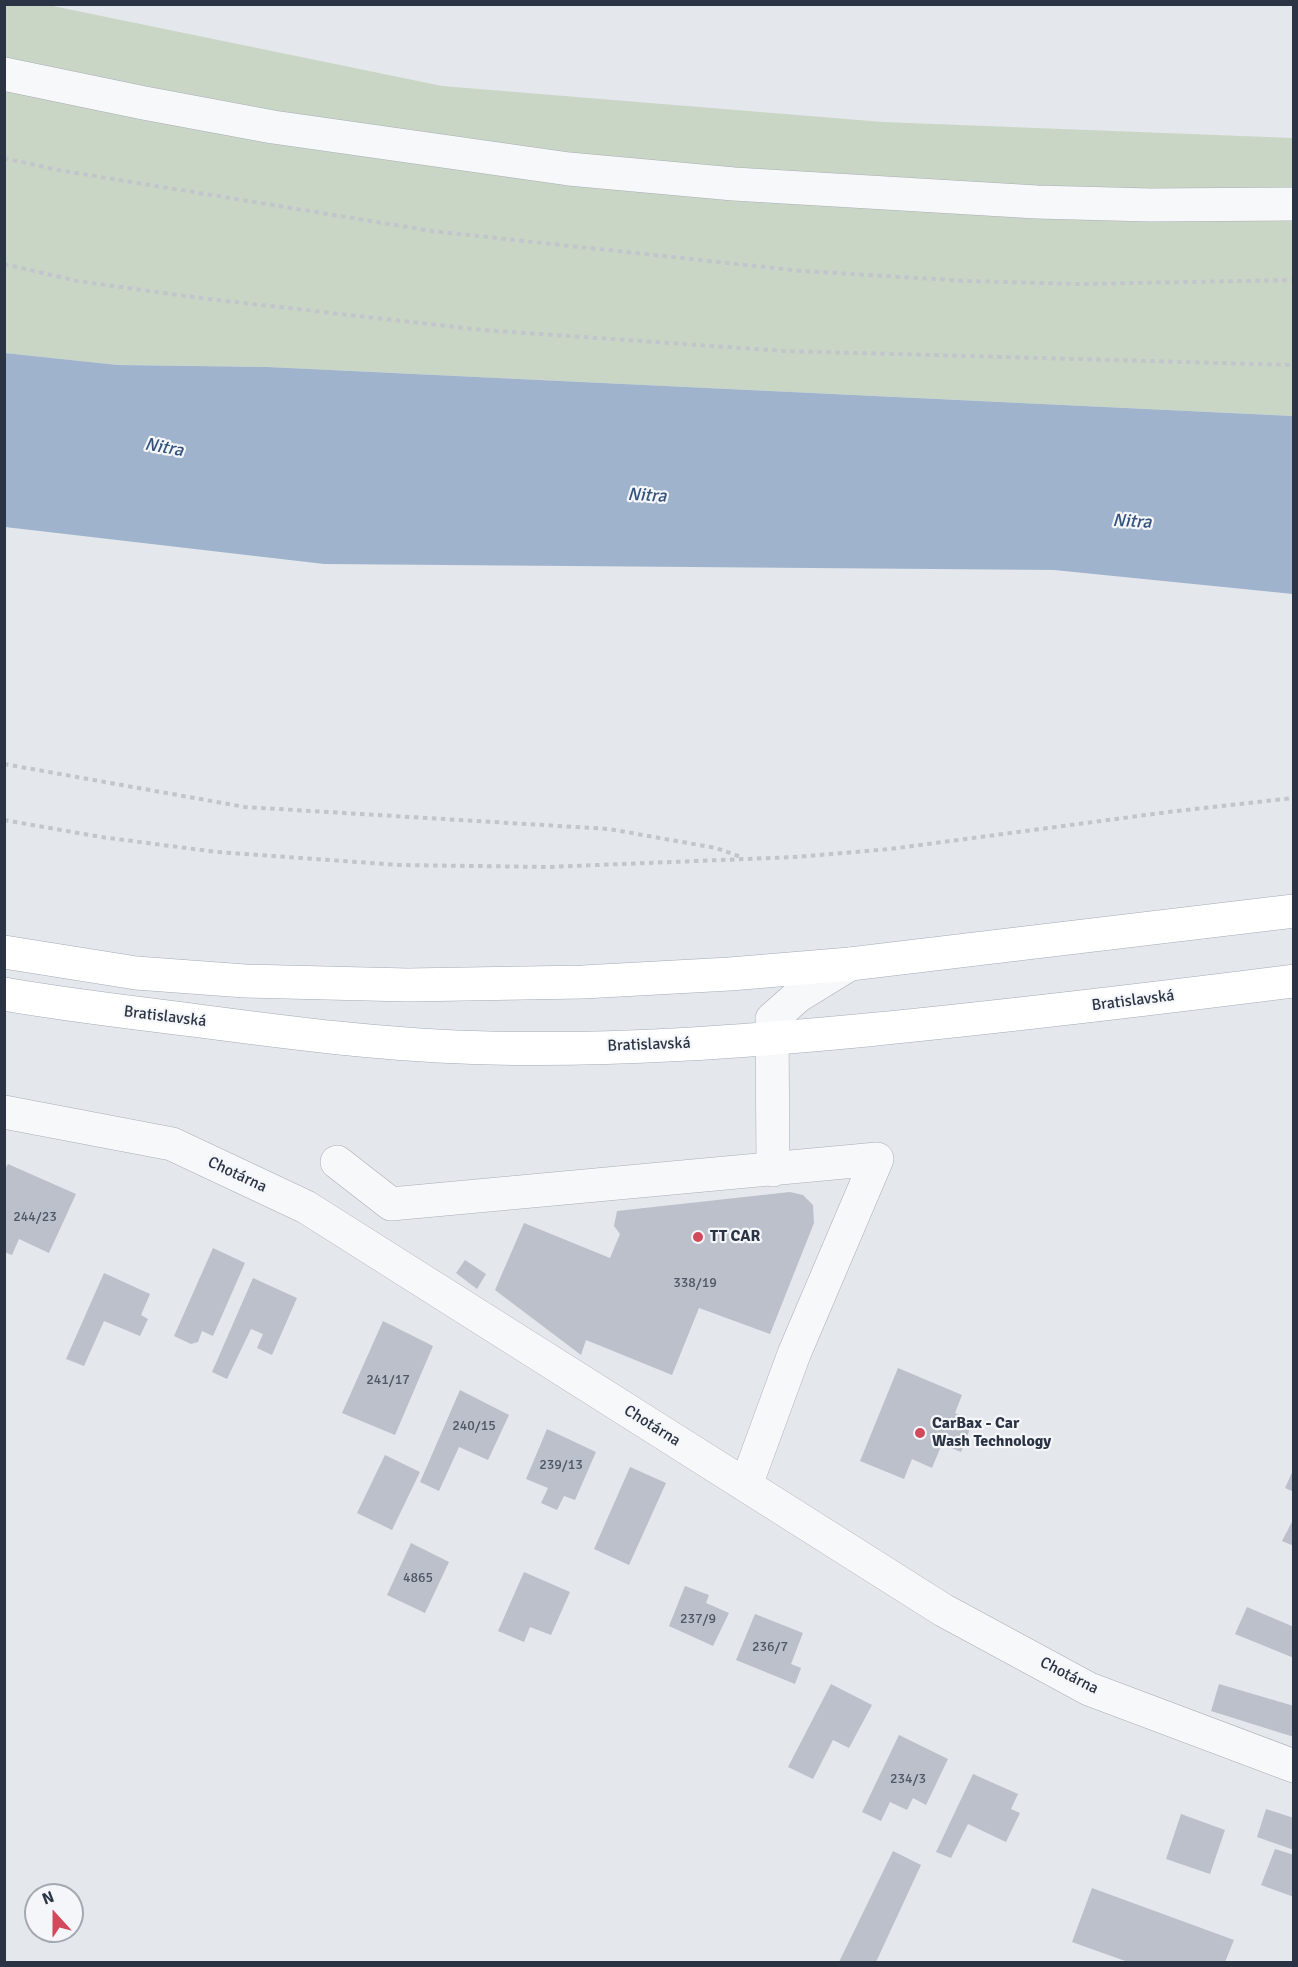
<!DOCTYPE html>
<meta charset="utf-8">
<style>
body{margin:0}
#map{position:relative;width:1298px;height:1967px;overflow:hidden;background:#e4e7ec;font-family:Signika,sans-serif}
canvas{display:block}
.frame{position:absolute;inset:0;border:6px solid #2b3445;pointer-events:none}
.north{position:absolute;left:24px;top:1883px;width:60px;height:60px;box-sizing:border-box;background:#f4f6f9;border:2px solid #a4a8b1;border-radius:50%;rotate:339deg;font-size:16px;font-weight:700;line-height:24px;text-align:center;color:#2b3445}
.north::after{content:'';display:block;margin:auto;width:21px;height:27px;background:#d1495b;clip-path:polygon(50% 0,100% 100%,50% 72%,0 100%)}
</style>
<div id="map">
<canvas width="1298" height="1967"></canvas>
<div class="frame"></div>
<div class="north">N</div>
</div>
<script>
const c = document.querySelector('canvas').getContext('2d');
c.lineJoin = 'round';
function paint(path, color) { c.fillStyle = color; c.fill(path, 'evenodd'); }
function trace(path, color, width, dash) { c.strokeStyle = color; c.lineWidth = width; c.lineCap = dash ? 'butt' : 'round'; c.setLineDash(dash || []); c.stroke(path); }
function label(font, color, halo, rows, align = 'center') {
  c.font = font + ' Signika,sans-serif'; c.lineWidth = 4.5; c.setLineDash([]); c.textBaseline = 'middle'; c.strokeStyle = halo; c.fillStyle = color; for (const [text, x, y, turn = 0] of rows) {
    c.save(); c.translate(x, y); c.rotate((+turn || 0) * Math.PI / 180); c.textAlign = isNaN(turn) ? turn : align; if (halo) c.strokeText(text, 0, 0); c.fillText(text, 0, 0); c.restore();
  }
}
const green = new Path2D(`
 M4,5h44l394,81 441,36 410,16v278l-1025,-49 -150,-2 -113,-12z`);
const water = new Path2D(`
 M5,353l113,12 150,2 1025,49v178l-239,-24 -730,-6 -319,-37z`);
const building = new Path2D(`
 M8,1164l68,30 -27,59 -30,-14 -7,16 -8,-3v-81z
 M790,1192l13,3 10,10 1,18 -44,111 -71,-26 -27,67 -86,-35 -5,15 -86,-65 29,-67 86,35 10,-24 -6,-8 3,-15z
 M213,1248l32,15 -32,73 -11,-5 -4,11 -7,2 -17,-8z
 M465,1260l21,14 -9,15 -21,-16z
 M104,1273l46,21 -9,21 7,4 -8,17 -36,-15 -20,45 -18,-7z
 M253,1278l44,20 -25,57 -15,-7 6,-14 -12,-5 -24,50 -15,-7z
 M383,1321l50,25 -38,89 -53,-22z
 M898,1368l64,27 -7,18 18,8 -12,31 -19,-8 -10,24 -20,-9 -8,20 -44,-18z
 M460,1390l49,25 -21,45 -29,-13 -20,44 -19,-9z
 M547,1429l49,23 -21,48 -11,-4 -7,14 -16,-7 7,-15 -22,-9z
 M385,1455l35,17 -28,58 -35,-17z
 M630,1467l36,16 -37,82 -35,-16z
 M1294,1468v24l-9,-4z
 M1294,1518v28l-12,-5z
 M411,1543l38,19 -24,51 -38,-18z
 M524,1572l46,20 -19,43 -21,-8 -6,15 -26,-11z
 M685,1586l24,9 -3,8 23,10 -16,33 -44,-20z
 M1247,1607l47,20v31l-59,-24z
 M755,1614l48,19 -12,31 10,4 -6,16 -59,-24z
 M831,1684l41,21 -23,43 -16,-8 -20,39 -25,-12z
 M1219,1684l75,22v31l-83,-26z
 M899,1735l49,24 -22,46 -13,-7 -6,12 -17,-8 -9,19 -19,-9z
 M973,1774l45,20 -7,15 9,4 -14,29 -38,-18 -17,34 -15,-6z
 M1266,1809l28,9v32l-37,-13z
 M1181,1814l44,16 -15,44 -44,-15z
 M1275,1849l19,6v42l-33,-12z
 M893,1851l28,14 -45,97h-37z
 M1092,1888l142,52 -9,22h-97l-56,-20z`);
const path = new Path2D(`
 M4,158l54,12 374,61 370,40 166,10 110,3 216,-4
 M4,264l73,17 131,18 274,31 303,21 509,14
 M4,764l241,43 364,22 107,19 25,9
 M4,820l97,17 116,15 182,13 149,2 247,-10 95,-8 286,-38 118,-13`);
const minor = new Path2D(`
 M4,74l140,29 129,24 296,42 165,15 303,18 113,3 144,-1
 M4,1112l168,32 134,63 637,403 146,79 205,77
 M337,1162l54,42 486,-45 -83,195 -48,131
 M773,1170l-1,-151 26,-23 52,-32`);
const major = new Path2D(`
 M4,952l132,21 109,8 163,4 175,-3 147,-8 120,-10 444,-53
 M4,994c62,11 125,18 188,26 98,13 198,26 298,28 125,3 252,-6 377,-18 142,-14 284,-31 427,-49`);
const markers = [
 [698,1237,6,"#d1495b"],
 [920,1433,6,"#d1495b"]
];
const numberNames = [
 ["244/23",35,1217],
 ["338/19",695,1283],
 ["241/17",388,1380],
 ["240/15",474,1426],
 ["239/13",561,1465],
 ["4865",418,1578],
 ["237/9",698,1619],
 ["236/7",770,1647],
 ["234/3",908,1779]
];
const streetNames = [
 ["Bratislavská",1133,1001,-7],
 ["Bratislavská",165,1017,7],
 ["Bratislavská",649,1045,-2],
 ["Chotárna",237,1175,25],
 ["Chotárna",652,1426,32],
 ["Chotárna",1069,1676,27]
];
const poiNames = [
 ["TT CAR",710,1237],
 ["CarBax - Car",932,1424],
 ["Wash Technology",932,1442]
];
const waterNames = [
 ["Nitra",164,448,10],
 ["Nitra",647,496,3],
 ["Nitra",1132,522,3]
];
paint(green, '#c9d6c5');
paint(water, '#9fb4cc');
paint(building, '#bbc0ca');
trace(minor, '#a9aeb7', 34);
trace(major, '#a3abb8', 34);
trace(path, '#c2c5cb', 4, [4.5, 4.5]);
trace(minor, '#f7f8fa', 33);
trace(major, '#fff', 33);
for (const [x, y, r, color] of markers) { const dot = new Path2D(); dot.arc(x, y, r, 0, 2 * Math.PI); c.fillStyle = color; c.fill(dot); trace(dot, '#f4f6f9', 2); }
label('14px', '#4f5766', null, numberNames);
label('16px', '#2b3445', '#f4f6f9', streetNames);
label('bold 16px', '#2b3445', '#f4f6f9', poiNames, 'left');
label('italic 18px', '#34527a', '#f4f6f9', waterNames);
</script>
